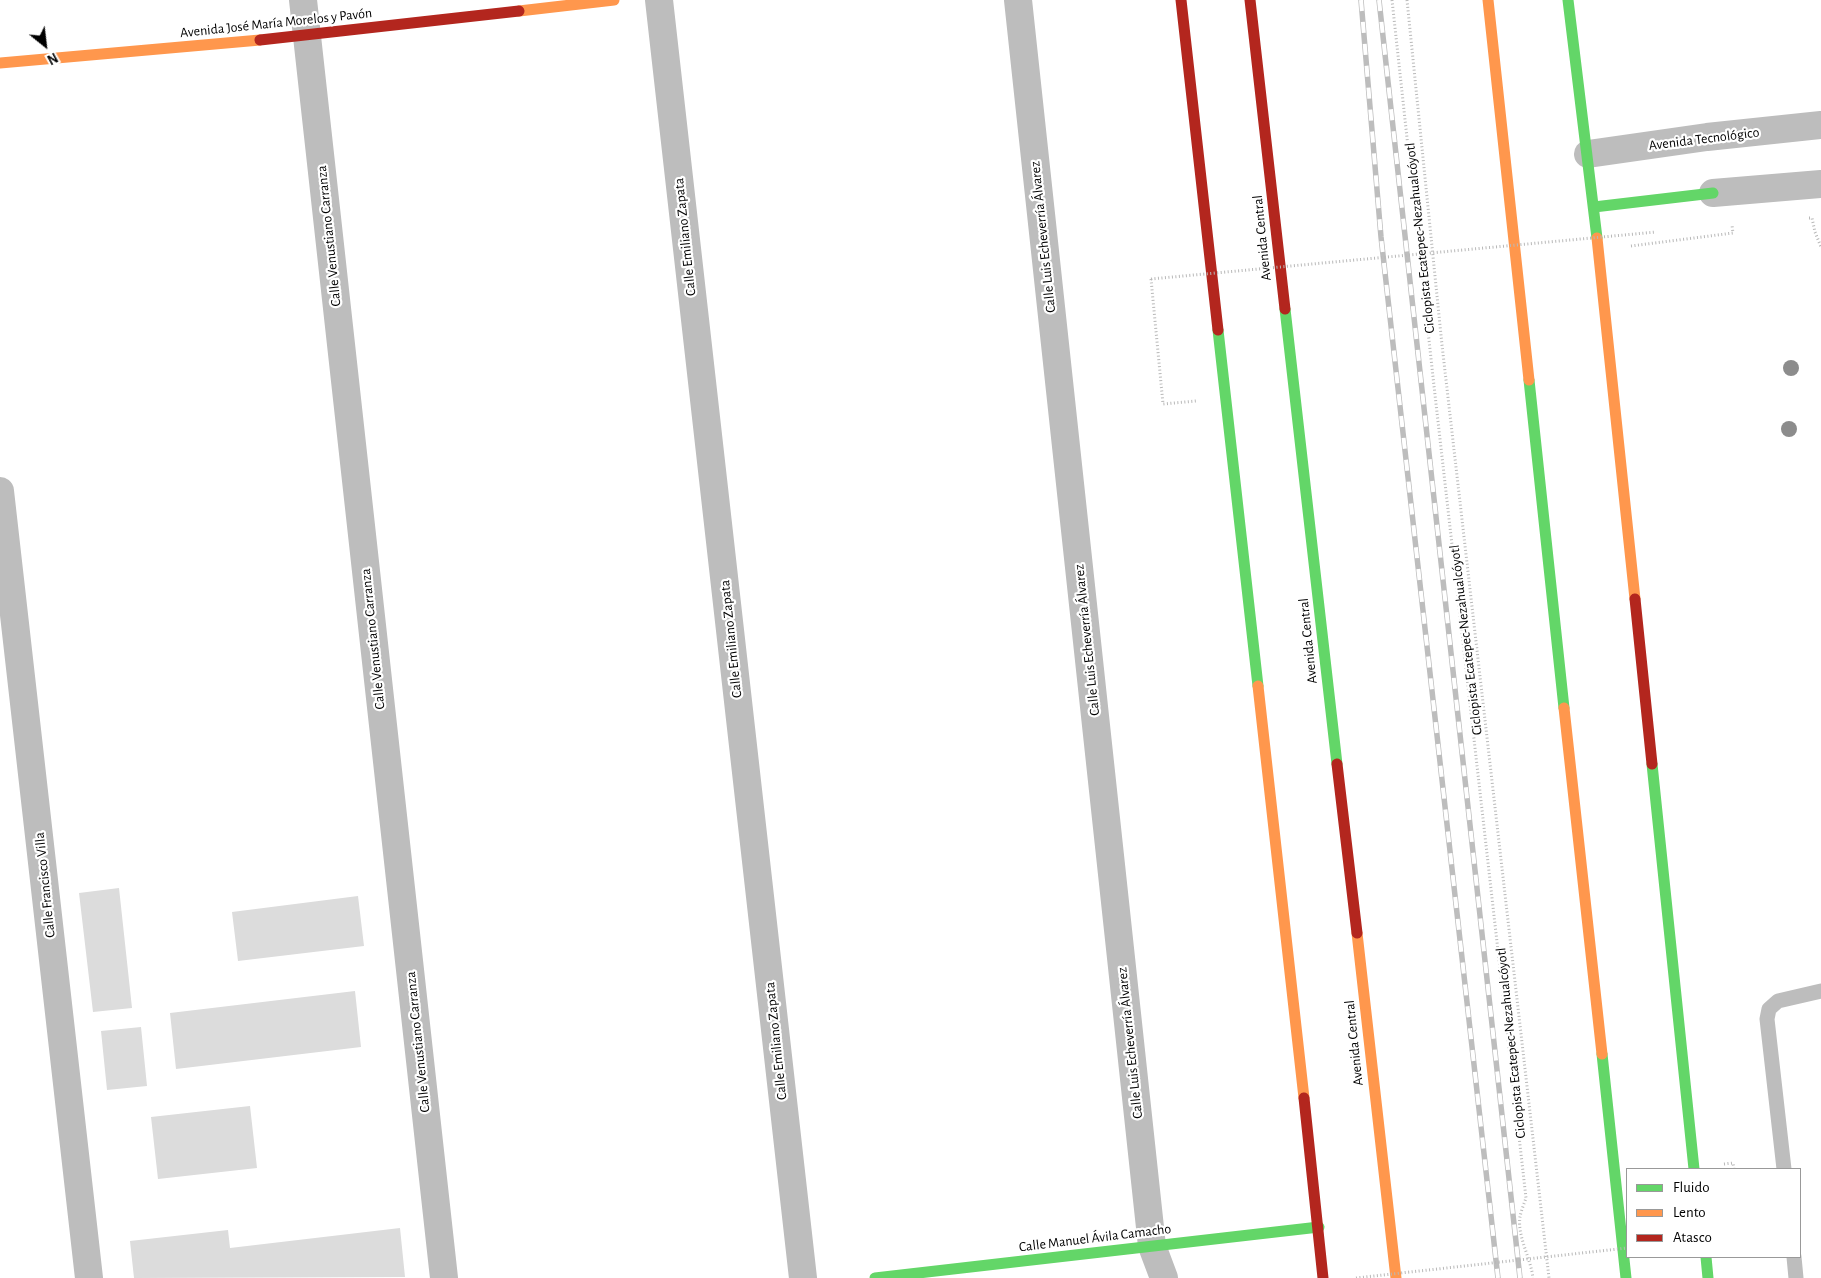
<!DOCTYPE html>
<meta charset="utf-8">
<style>
body{margin:0}
#map{position:relative;width:1821px;height:1278px;overflow:hidden;background:#fff;font-family:"Alegreya Sans",sans-serif}
canvas{display:block}
.legend{position:absolute;left:1626px;top:1168px;width:175px;height:90px;box-sizing:border-box;background:#fff;border:1px solid #999;margin:0;padding:6px 9px;list-style:none;font-size:15px;color:#000}
.legend li{display:flex;align-items:center;gap:10px;height:25px}
.legend b{width:25px;border:1px solid #999}
.north{position:absolute;left:20px;top:20px;width:50px;height:50px;-webkit-text-stroke:4px #fff;paint-order:stroke;rotate:151deg;font-size:14px;font-weight:700;line-height:20px;text-align:center;color:#000}
.north::after{content:'';display:block;margin:auto;width:18px;height:22px;background:#000;clip-path:polygon(50% 0,100% 100%,50% 72%,0 100%)}
</style>
<div id="map">
<canvas width="1821" height="1278"></canvas>
<ul class="legend">
<li><b style="height:6px;background:#63d668"></b>Fluido</li>
<li><b style="height:6px;background:#ff974d"></b>Lento</li>
<li><b style="height:6px;background:#b3261e"></b>Atasco</li>
</ul>
<div class="north">N</div>
</div>
<script>
const c = document.querySelector('canvas').getContext('2d');
c.lineJoin = 'round';
function paint(path, color) { c.fillStyle = color; c.fill(path, 'evenodd'); }
function trace(path, color, width, dash) { c.strokeStyle = color; c.lineWidth = width; c.lineCap = dash ? 'butt' : 'round'; c.setLineDash(dash || []); c.stroke(path); }
function label(font, color, halo, rows, align = 'center') {
  c.font = font + ' "Alegreya Sans",sans-serif'; c.lineWidth = 4.5; c.setLineDash([]); c.textBaseline = 'middle'; c.strokeStyle = halo; c.fillStyle = color; for (const [text, x, y, turn = 0] of rows) {
    c.save(); c.translate(x, y); c.rotate((+turn || 0) * Math.PI / 180); c.textAlign = isNaN(turn) ? turn : align; if (halo) c.strokeText(text, 0, 0); c.fillText(text, 0, 0); c.restore();
  }
}
const building = new Path2D(`
 M119,888l13,120 -39,4 -14,-119z
 M358,896l6,50 -126,15 -6,-49z
 M355,991l6,56 -185,22 -6,-56z
 M141,1027l6,59 -40,4 -6,-59z
 M250,1106l7,62 -99,11 -7,-62z
 M400,1228l5,49 -271,1 -4,-37 98,-11 2,18z`);
const path = new Path2D(`
 M1392,0l42,386 92,812c-2,6 -5,13 -6,19 -3,19 11,42 13,61
 M1407,0l35,345 107,933
 M1809,218h3l3,14 6,15
 M1631,246l102,-13 -1,-8
 M1151,279l12,125 33,-3
 M1724,1164l9,-1 1,6`);
const lane = new Path2D(`
 M1784,1169l-17,-150 2,-10 9,-8 43,-10
 M1794,1257l2,21`);
const street = new Path2D(`
 M303,0l141,1278
 M659,0l144,1278
 M1018,0l134,1246 12,32
 M1588,154l119,-17 114,-12
 M1713,193l108,-9
 M0,491l89,787`);
const fast = new Path2D(`
 M1568,0l29,238
 M1594,207l119,-14
 M1285,309l52,455
 M1218,330l40,356
 M1529,380l35,328
 M1652,764l42,405
 M1602,1054l24,224
 M1706,1257l2,21
 M875,1278l444,-51`);
const slow = new Path2D(`
 M1488,0l41,380
 M519,11l95,-11
 M0,63l260,-23
 M1597,238l38,361
 M1258,686l46,412
 M1564,708l38,346
 M1357,933l39,345`);
const jam = new Path2D(`
 M1181,0l37,330
 M1250,0l35,309
 M260,40l259,-29
 M1635,599l17,165
 M1337,764l20,169
 M1304,1098l19,180`);
const rail = new Path2D(`
 M1361,0l20,237 117,1041
 M1379,0l141,1278`);
const pathBridge = new Path2D(`
 M1151,279l505,-47
 M1356,1278l271,-30`);
const trees = [
 [1791,368],
 [1789,429]
];
const streetNames = [
 ["Avenida José María Morelos y Pavón",276,23,-6],
 ["Avenida Tecnológico",1704,139,-7],
 ["Calle Venustiano Carranza",329,236,-96],
 ["Calle Emiliano Zapata",685,237,-96],
 ["Calle Luis Echeverría Álvarez",1043,237,-96],
 ["Avenida Central",1262,238,-96],
 ["Ciclopista Ecatepec-Nezahualcóyotl",1420,238,-96],
 ["Calle Venustiano Carranza",373,639,-96],
 ["Calle Emiliano Zapata",731,639,-96],
 ["Calle Luis Echeverría Álvarez",1087,640,-96],
 ["Ciclopista Ecatepec-Nezahualcóyotl",1466,640,-97],
 ["Avenida Central",1308,641,-96],
 ["Calle Francisco Villa",45,885,-96],
 ["Calle Emiliano Zapata",776,1041,-96],
 ["Calle Venustiano Carranza",418,1042,-96],
 ["Calle Luis Echeverría Álvarez",1130,1043,-96],
 ["Avenida Central",1354,1043,-96],
 ["Ciclopista Ecatepec-Nezahualcóyotl",1511,1043,-96],
 ["Calle Manuel Ávila Camacho",1095,1238,-7]
];
paint(building, '#dcdcdc');
trace(path, '#b8b8b8', 3, [1, 2.5]);
trace(lane, '#bdbdbd', 15);
trace(street, '#bdbdbd', 28);
trace(fast, '#63d668', 11);
trace(slow, '#ff974d', 11);
trace(jam, '#b3261e', 11);
trace(rail, '#bdbdbd', 5.5);
trace(rail, '#fff', 4, [11]);
trace(pathBridge, '#b8b8b8', 3, [1, 2.5]);
c.fillStyle = '#8c8c8c';
for (const [x, y] of trees) { c.beginPath(); c.arc(x, y, 8, 0, 2 * Math.PI); c.fill(); }
label('14px', '#000', '#fff', streetNames);
</script>
